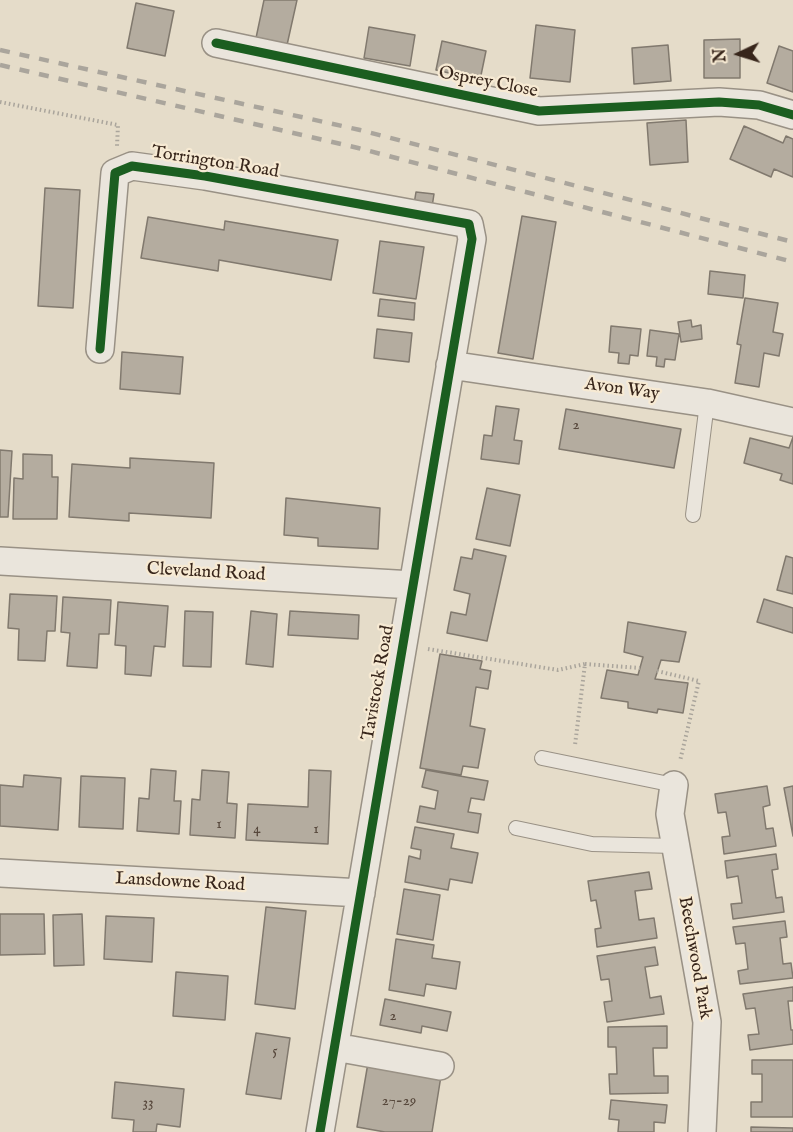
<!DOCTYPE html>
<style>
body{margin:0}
#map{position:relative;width:793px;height:1132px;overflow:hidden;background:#e5dcc9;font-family:"IM FELL English",serif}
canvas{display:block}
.north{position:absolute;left:709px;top:24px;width:60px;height:60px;-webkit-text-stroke:4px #f7ead3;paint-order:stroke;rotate:266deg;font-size:16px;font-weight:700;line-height:24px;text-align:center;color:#38261b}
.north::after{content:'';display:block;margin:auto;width:21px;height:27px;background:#38261b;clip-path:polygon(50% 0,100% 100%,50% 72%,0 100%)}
</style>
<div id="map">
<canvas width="793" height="1132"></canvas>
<div class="north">N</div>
</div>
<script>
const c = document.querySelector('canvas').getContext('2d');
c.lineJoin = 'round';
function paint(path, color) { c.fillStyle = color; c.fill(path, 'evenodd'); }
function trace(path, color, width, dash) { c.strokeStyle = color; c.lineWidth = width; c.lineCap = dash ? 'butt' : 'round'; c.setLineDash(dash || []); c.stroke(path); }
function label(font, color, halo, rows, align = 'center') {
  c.font = font + ' "IM FELL English",serif'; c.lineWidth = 4.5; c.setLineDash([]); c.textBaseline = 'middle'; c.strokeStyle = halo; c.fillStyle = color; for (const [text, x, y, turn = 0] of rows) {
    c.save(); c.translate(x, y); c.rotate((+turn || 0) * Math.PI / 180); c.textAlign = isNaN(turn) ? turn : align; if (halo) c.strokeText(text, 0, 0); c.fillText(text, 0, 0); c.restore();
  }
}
const building = new Path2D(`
 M264,0h33l-10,45 -31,-7z
 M136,3l38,8 -9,45 -38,-8z
 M536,25l39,5 -5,52 -40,-4z
 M369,27l46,8 -5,31 -46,-8z
 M740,39v39h-36v-38z
 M442,41l44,10 -6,29 -44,-10z
 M668,45l3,36 -37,3 -2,-36z
 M779,46l14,5v41l-26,-9z
 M686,120l2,42 -38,3 -3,-42z
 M744,126l39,17 3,-7 7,3v38l-19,-8 -3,8 -41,-18z
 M45,188l35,2 -7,118 -35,-2z
 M416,192l18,2 -2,13 -18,-3z
 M522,216l34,6 -23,137 -35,-6z
 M148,217l76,13 1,-9 113,19 -7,40 -112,-20 -1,11 -77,-13z
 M380,241l44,6 -8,52 -43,-6z
 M710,271l35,4 -2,23 -35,-4z
 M745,298l33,5 -5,29 10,2 -4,22 -15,-3 -5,34 -24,-4 6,-38 -4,-1z
 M380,299l35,4 -1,17 -36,-4z
 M691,320l1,7 9,-2 1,14 -21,3 -3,-20z
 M611,326l30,3 -3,27 -8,-1 -1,9 -11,-1 1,-10 -10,-1z
 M377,329l35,4 -3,29 -35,-4z
 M650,330l29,4 -4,26 -10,-1 -1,8 -8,-1 1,-9 -10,-1z
 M122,352l61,5 -3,37 -60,-5z
 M496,406l23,3 -5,31 8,1 -3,23 -38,-5 3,-24 8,1z
 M566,409l115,20 -7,39 -115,-19z
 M793,437v47l-13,-4 2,-6 -38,-11 6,-25 39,10z
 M0,450l12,1 -4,66h-8z
 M23,454l29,1v22h6l-1,42h-44l1,-41 9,1z
 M130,458l84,5 -3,55 -82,-5v8l-60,-4 3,-53 58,4z
 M487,488l33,7 -10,51 -34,-7z
 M286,498l94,10 -2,41 -60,-3v-8l-34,-3z
 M474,549l32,7 -19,85 -40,-8 4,-21 15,3 4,-21 -16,-4 7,-33 11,2z
 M786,556l7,2v36l-16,-4z
 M10,594l47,2 -2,35h-8l-2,30 -27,-1 1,-31 -11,-1z
 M63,597l48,3 -2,34h-10l-2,34 -30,-2 3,-33 -9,-1z
 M764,599l29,9v25l-36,-11z
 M118,602l50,4 -3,41 -11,-1 -3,30 -26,-2 1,-28 -11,-1z
 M185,611l28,1 -2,55 -28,-1z
 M251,611l26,3 -4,53 -27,-3z
 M290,611l69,4 -1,24 -70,-4z
 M628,622l58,10 -7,30 -18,-2 -6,19 33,4 -5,30 -25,-4 -1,4 -29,-5v-6l-27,-4 6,-28 31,5 5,-18 -19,-5z
 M440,654l42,7 -2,8 11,2 -3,18 -12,-2 -6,39 15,3 -7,39 -15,-2 -2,9 -41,-7z
 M151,769l25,2 -2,30h7l-2,33 -42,-3 2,-33 10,1z
 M202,770l27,2 -2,31 10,1 -2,34 -45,-3 2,-36 8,1z
 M309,770l22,1 -3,73 -82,-4 2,-36 60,3z
 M426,770l62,11 -4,19 -13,-2 -3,14 13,2 -3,19 -61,-11 3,-16 15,3 3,-18 -16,-4z
 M24,775l37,3 -3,52 -58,-4v-41l23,2z
 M81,776l44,2 -2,51 -44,-2z
 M767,786l3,19 -7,2 3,22 7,-1 3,18 -52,8 -2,-17 8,-1 -4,-24 -8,1 -3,-19z
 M793,786v50l-9,-48z
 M415,827l39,7 -3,14 27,5 -6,30 -22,-4 -2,11 -43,-8 4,-26 11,3 1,-9 -10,-2z
 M776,854l2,15 -6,1 4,28 6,-1 2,15 -51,7 -2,-15 11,-1 -4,-27 -11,2 -2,-17z
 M649,872l3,17 -17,2 4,29 15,-2 3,20 -60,9 -2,-18 6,-1 -5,-28 -5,1 -3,-20z
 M404,889l36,6 -7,45 -36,-6z
 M266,907l40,4 -11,98 -40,-5z
 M0,914h44l1,40 -45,1z
 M82,914l2,51 -30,1 -1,-51z
 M106,916l48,2 -2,44 -48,-3z
 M785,921l2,16 -7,1 3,26 8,-1 2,15 -53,6 -2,-13 10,-2 -3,-26 -9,1 -3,-17z
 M396,939l38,6 -2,13 28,4 -4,27 -30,-5 -2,12 -35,-6z
 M655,947l3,18 -13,2 5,31 11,-2 3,18 -57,8 -3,-20 8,-1 -3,-22 -8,1 -4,-24z
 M176,972l52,4 -3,44 -52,-4z
 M793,987v14h-5l3,29h2v14l-43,6 -2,-15 11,-1 -4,-26 -9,1 -3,-15z
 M385,999l66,13 -4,19 -25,-5 -1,7 -41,-8z
 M667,1026v22h-14l1,28h14v17l-58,1 -1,-20h8l-1,-27h-8v-20z
 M256,1033l34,5 -9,61 -35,-5z
 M752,1060h41v57h-42v-15h11v-28h-10z
 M368,1063l73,13 -9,56h-47l-28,-5z
 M115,1082l69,7 -4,38 -23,-3 -1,8h-23l1,-12 -22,-2z
 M611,1100l56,5 -2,18 -11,-1v10h-36l1,-12 -10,-1z
 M751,1127l42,1v4h-42z`);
const path = new Path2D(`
 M0,102l118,23 -1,21
 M428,649l130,21 27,-6 -10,81
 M585,664l55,4
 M657,671l42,10 -19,80`);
const lane = new Path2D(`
 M693,515l14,-112
 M542,758l132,27
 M516,828l76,16 83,2`);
const street = new Path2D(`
 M216,43l323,68 180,-9 40,3 34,10
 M100,349l15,-176 17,-7 73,10 264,48 3,15 -152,893
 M450,365l257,38 86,19
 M0,561l413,24
 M674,785l-4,29 37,208 -5,110
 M0,873l361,20
 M335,1047l105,19`);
const rail = new Path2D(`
 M0,50l360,80 433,112
 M0,65l358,83 435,114`);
const cycleway = new Path2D(`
 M216,43l323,68 180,-9 40,3 34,10
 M100,349l15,-176 17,-7 73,10 264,48 3,15 -152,893`);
const numberNames = [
 ["2",576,426],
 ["1",219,825],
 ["4",257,830],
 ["1",316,830],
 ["2",393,1017],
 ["5",275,1052],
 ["27-29",399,1102],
 ["33",148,1104]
];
const streetNames = [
 ["Osprey Close",488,83,11],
 ["Torrington Road",215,163,9],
 ["Avon Way",622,390,8],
 ["Cleveland Road",206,573,3],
 ["Tavistock Road",379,683,-80],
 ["Lansdowne Road",180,883,3],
 ["Beechwood Park",694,958,80]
];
paint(building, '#b4ac9f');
trace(building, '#81796e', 1.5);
trace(lane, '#999185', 16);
trace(street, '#999185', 30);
trace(path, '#aaa59c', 4, [1.5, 3]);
trace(lane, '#eae5dc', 14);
trace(street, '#eae5dc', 27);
trace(rail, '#aaa59c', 4.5, [10, 10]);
trace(cycleway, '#1b5e20', 9);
label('15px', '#57483c', null, numberNames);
label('18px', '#38261b', '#f7ead3', streetNames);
</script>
